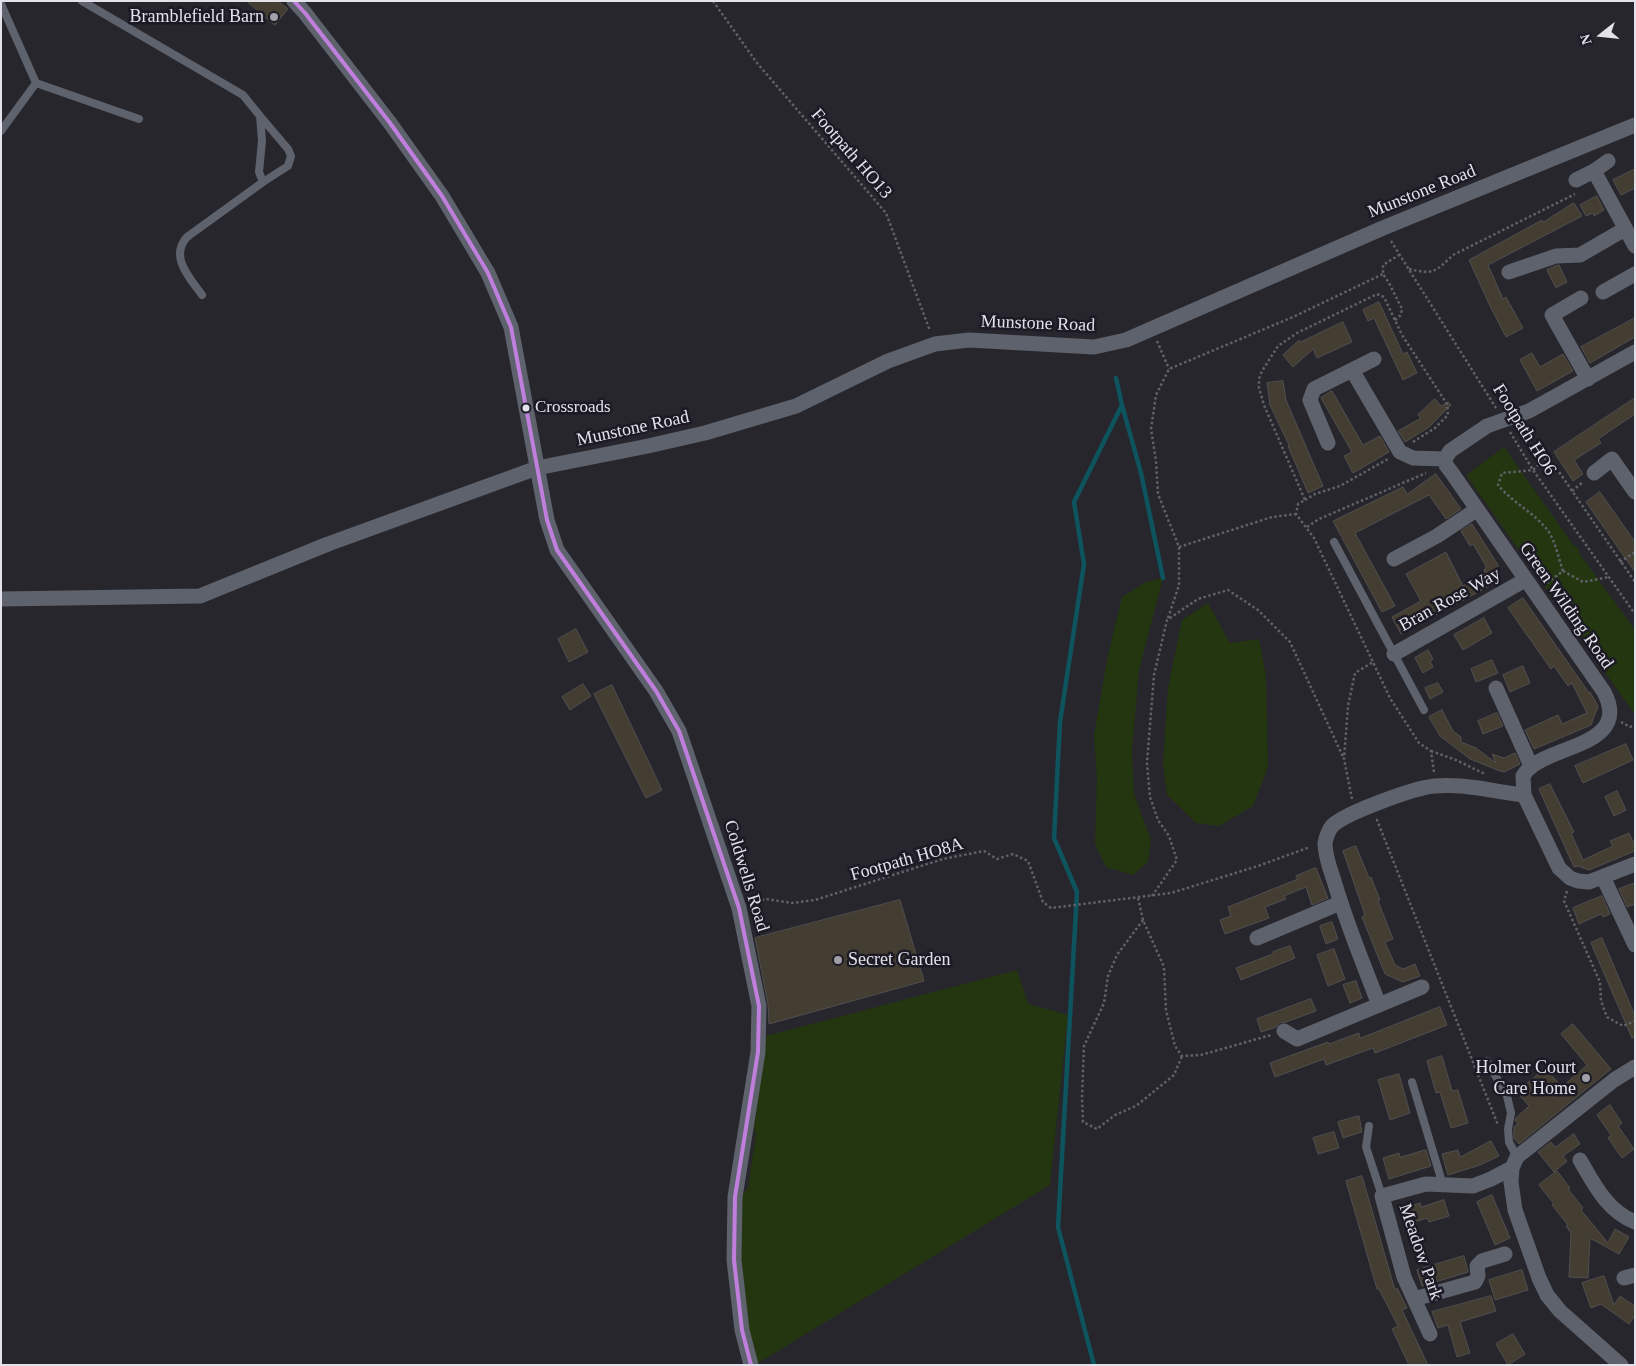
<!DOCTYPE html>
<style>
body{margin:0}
#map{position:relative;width:1636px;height:1366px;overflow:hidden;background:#27262c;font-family:Georgia,serif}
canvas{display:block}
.frame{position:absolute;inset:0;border:2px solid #e3e2ea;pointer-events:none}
.north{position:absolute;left:1576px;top:10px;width:50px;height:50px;-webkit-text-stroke:4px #1c1a25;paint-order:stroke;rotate:254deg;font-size:14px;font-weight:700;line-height:20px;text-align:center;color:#e3e2ea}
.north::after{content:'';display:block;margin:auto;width:18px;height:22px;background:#e3e2ea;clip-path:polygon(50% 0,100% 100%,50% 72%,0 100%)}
</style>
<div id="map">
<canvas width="1636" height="1366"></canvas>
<div class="frame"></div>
<div class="north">N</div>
</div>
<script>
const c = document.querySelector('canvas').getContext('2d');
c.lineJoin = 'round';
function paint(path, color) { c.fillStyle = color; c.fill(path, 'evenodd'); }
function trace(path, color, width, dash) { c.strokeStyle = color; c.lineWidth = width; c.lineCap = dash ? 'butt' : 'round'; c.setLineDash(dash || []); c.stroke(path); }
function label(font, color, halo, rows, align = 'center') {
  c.font = font + ' Georgia,serif'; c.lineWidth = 5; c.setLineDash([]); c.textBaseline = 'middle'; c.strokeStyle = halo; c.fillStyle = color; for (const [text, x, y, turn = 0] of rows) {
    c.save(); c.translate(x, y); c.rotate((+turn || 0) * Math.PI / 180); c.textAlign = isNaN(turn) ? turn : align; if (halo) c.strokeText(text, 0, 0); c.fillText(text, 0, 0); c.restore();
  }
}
const green = new Path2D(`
 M1504,447l70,99 4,1 1,6 56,77v81l-2,1 -167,-237z
 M1163,578l-24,92 -7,80 2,44 17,46 -3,22 -15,13 -27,-8 -11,-23 2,-65 -3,-44 13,-75 15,-63 24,-15z
 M1208,603l22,40 29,-4 7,38 2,90 -15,39 -34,20 -23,-3 -29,-28 -4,-32 5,-75 14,-68z
 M1017,970l11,34 40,11 -18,170 -295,180 -18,-105 3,-62 8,-10 8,-54 -5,-13 15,-85z`);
const stream = new Path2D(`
 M1122,405l19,68 22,105
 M1094,1365l-36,-138 19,-335 -23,-54 6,-116 24,-158 -10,-62 48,-97 -6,-27`);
const building = new Path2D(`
 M247,1h31l10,8 -13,16z
 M1635,169v19l-14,7 -8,-15z
 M1597,196l7,14 -10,6 -1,-3 -7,3 -6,-11z
 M1574,203l8,13 -94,49 15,34 3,-2 17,31 -17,9 -16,-31 -21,-46 73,-40 1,2z
 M1559,265l8,17 -11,6 -9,-18z
 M1379,302l24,52 4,-2 10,21 -14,7 -29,-62 -6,3 -5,-11z
 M1635,318v19l-45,26 -9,-16z
 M1343,322l9,20 -35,16 -4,-9 -20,18 -10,-12 16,-15 1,2z
 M1532,353l8,14 23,-13 10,17 -36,20 -17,-31z
 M1283,381l3,19 37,86 -15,7 -20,-47 1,-1 -19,-40 -3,-22z
 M1332,391l31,54 17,-9 9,16 -36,21 -9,-17 8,-4 -31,-54z
 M1635,398v16l-37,25 3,4 -27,17 9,14 -10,7 -19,-29z
 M1435,399l6,7 7,-4 3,3 -22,22 -24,15 -7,-11 23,-13 -3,-3z
 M1436,474l25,35 -15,10 -17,-24 -74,38 40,73 -13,6 -49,-91 70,-34 4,7z
 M1600,492l35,50v30l-49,-70z
 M1472,524l26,41 -5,19 -92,50 -9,-17 29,-16 -15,-27 40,-22 17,34 20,-11 3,-9 -13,-22 -3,2 -9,-15z
 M1523,598l66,95 1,-1 8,14 -7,19 -57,24 -9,-19 33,-15 4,9 25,-11 -15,-30 -4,3 -14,-20 -3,3 -43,-61z
 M1484,618l8,15 -29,17 -9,-15z
 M576,629l12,23 -19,10 -11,-23z
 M1428,650l5,9 -3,2 3,6 -10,6 -8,-15z
 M1492,660l6,13 -22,9 -5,-13z
 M1523,666l7,17 -20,9 -7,-17z
 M1438,683l5,9 -13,7 -5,-11z
 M583,684l8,12 -21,14 -8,-13z
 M612,685l50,105 -16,8 -52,-104z
 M1442,710l11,21 8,6v5l15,6 20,15 -4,-9 12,4 11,-5 5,11 -16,8 -4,-1 -30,-12 -30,-23 -11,-19z
 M1497,713l6,13 -20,8 -5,-13z
 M1626,744l7,16 -50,23 -8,-17z
 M1550,784l24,48 -3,1 12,27 30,-14 -3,-5 19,-8 6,13v5l-46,19 -11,-4 -4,1 -35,-78z
 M1617,791l9,19 -12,6 -9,-19z
 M1356,846l13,32 2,-1 9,23 -2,1 15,38 -8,3 10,23 8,4 12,-5 5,12 -17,6 -18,-8 -23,-57 3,-2 -22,-64z
 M1316,868l12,30 -16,7 -6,-18 -22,9 2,3 -21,8 4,11 -44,16 -5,-14 11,-4 -3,-9 70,-28 -2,-3z
 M1635,883v21l-8,3 -8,-18z
 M1602,896l8,18 -7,3 -2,-3 -22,10 -6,-16z
 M900,900l24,81 -155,43 -1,-20 -13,-66z
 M1332,922l6,17 -12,5 -6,-18z
 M1602,938l33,78v21l-3,1 -41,-95z
 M1290,946l5,12 -54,22 -5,-12 37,-14v-2z
 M1334,949l11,30 -17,7 -11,-31z
 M1356,981l6,17 -12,5 -7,-18z
 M1311,999l5,12 -30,11 -6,1 -4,4 -15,5 -4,-13z
 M1440,1007l7,18 -72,28 -2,-5 -47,17 -2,-6 -49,18 -5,-14 58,-21 1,2 30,-11 1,5z
 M1573,1024l38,45 -92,75 -5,-6v-11l4,-3 -3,-4 1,-2 13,-12 -12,-14 28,-24 17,19 25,-22 -26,-31z
 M1442,1056l10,35 6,-1 10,33 -17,5 -11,-36 -4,1 -9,-32z
 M1399,1074l11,39 -20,7 -12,-40z
 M1610,1105l12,18 -4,3 16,23 -12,9 -14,-20 3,-3 -14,-20z
 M1359,1116l3,16 -19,6 -5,-16z
 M1334,1132l5,16 -21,6 -5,-16z
 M1574,1134l6,10 -17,12 4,5 -13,11 -16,-20 13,-10 4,5z
 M1491,1141l8,15 -19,9 -32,10 -6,-21 16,-4 2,7z
 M1426,1150l5,16 -42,13 -6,-21 16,-5 1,4z
 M1557,1171l13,17 -2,1 15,19 -2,2 27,33 7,-14 14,8 -10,17 -29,-16 -2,40 -19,-1 2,-44 -5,-7 2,-1 -16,-20 2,-1 -15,-19z
 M1362,1176l33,114 2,-2 10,20 -5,2 26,55h-19l-17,-36 6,-3 -19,-37h-2l-31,-108z
 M1492,1195l18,43 -15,7 -18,-43z
 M1444,1200l5,16 -20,6 -2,-4 -23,7 -5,-16 21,-6 1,4z
 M1464,1256l4,16 -46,14 -5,-16z
 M1522,1270l6,20 -33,10 -6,-20z
 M1604,1276l10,29 6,-9 15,10v9l-6,9 -28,-20 -10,4 -9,-25z
 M1491,1296l5,15 -36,11 10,31 -13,4 -9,-32 -10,3 -6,-16z
 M1513,1334l12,20 -17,11 -12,-21z`);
const path = new Path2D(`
 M713,1l44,62 129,150 44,118
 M1391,241l105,167
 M1409,269c25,6 26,3 44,-14l122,-61
 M1395,320l6,-5 1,-6 -13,-26 -6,-9v-9l16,-10
 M1157,341l12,28
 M1510,432l23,38 102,144
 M1413,442l22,-14 13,-13 -1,-11 -45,-69 -18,-38 -7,-3 -80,39 -19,13 -16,25 -3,8v9l5,17 41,95 -7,4 -2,10 18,24 76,160 29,45 12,8 3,21
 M1572,491l11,-9
 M1305,500l10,-6 25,-8 48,-27
 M1307,527l12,-8 107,-46
 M1179,547l93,-30 24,-3
 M1620,562l15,-10
 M1563,571c-5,-14 -8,-33 -18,-44 -14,-16 -34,-26 -47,-42l4,-12 31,-3 15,-14 87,126
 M1547,583l16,-12 20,11 26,-5
 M1168,618l11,-33v-38l-21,-53 -2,-33 -5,-32 5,-34 13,-26 124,-52 90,-43
 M1621,722l9,5 5,-2
 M1431,751l25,9 29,14
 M1352,799l-8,-40 4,-53 7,-33 18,-11
 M1376,820h1l121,305
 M1567,891l-3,10 36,81 1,19 6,16 16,9 12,-5
 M1152,896l25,-36 -8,-24 -11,-16 -8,-23 -3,-34 7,-88 13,-55 31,-21 30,-9 30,20 32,32 54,117
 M1138,898l5,22 21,47 2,43 9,36 7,10 19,-1 70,-20
 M752,903l14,-4 26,4 23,-3 128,-41 41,-8 13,8 16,-5 15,7 15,41 8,6 120,-15 87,-27 52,-19
 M1143,920l-26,35 -9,21 -4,27 -20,43 -2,51 1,25 14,7 18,-14 21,-9 38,-31 8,-19`);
const lane = new Path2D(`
 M82,1l161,94 17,21 2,25 -3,31 4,10 -76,55c-18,20 3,41 15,58
 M1,4l35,79 103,36
 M260,116l28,33 3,7 -3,10 -25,16
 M1,131l35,-48
 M1334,542l90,168
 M1487,1061l20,35 4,17 -3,16 1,13 8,15
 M1412,1082l31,103
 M1369,1126l-3,21 16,49`);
const street = new Path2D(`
 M294,1l11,12 85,110 52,73 46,77 23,54 36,193 10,30 99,141 23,40 60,177 20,98 -1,46 -23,145 -1,63 8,70 9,35
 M1594,171l14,-10
 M1576,180l18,-9 41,75
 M1509,272l47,-16 24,-1 45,-26
 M1603,292l32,-18
 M1581,298l-29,17 36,64
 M1635,352l-106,59 -42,15 -37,25 -5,8 1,6 6,8 152,219c27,52 -48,53 -73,75 -3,2 -6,6 -8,9l1,19 35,73 11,10 8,3 11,1 46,-18
 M1352,370l22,-11
 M1328,443l-18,-43 4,-11 38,-19 48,82 13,6 32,1
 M1594,473l18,-14 23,33
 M1394,559l43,-23 39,-26
 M1,599l199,-3 128,-52 209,-76 111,-22 57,-13 91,-27 92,-45 47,-17 34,-4 125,7 32,-7 257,-112 252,-103
 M1394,654l131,-74
 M1496,688l35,78
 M1603,877l32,68
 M1257,938l83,-35
 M1379,1005c-15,-40 -32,-80 -44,-121 -4,-13 -10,-27 -10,-41 1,-5 4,-13 7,-17 13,-13 82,-38 102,-40 30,-3 60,6 90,9
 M1284,1031l13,8 125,-52
 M1580,1160c14,24 27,51 55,62
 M1624,1278l11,-3
 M1414,1299l61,-17 3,-6 -1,-10 5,-5 23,-7
 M1430,1334l-26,-57 -22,-81 44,-12 47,2 18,-7 21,-11
 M1621,1365l-61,-54 -13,-16 -8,-17 -24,-68 -4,-28 1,-14 5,-11 97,-77 21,-13`);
const bus1 = new Path2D(`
 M294,1l11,12 85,110 52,73 46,77 23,54 36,193 10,30 99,141 23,40 60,177 20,98 -1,46 -23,145 -1,63 8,70 9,35`);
const markers = [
 [274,17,5,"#a1a0a8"],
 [526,408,4.5,"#e3e2ea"],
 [838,960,5,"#a1a0a8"],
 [1586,1078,5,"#a1a0a8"]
];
const busNames = [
 ["Crossroads",535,408]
];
const poiNames = [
 ["Bramblefield Barn",264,17],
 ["Secret Garden",848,960,"left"],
 ["Holmer Court",1576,1068],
 ["Care Home",1576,1089]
];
const streetNames = [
 ["Footpath HO13",851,154,49],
 ["Munstone Road",1422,192,-22],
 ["Munstone Road",1038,324,2],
 ["Munstone Road",633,429,-12],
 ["Footpath HO6",1524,430,58],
 ["Bran Rose Way",1450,600,-29],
 ["Green Wilding Road",1566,606,55],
 ["Footpath HO8A",907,860,-16],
 ["Coldwells Road",746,876,73],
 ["Meadow Park",1420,1252,71]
];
paint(green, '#243610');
trace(stream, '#0e545f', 4.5);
paint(building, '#433d32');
trace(building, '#514f50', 1);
trace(path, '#5f6268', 2.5, [2.5, 2.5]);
trace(lane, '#5e626c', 8);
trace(street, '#5e626c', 15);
trace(bus1, '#c07fdc', 4);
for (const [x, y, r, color] of markers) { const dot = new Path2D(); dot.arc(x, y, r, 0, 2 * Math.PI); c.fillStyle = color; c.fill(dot); trace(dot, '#1c1a25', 2); }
label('17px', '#e3e2ea', '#1c1a25', busNames, 'left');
label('18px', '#e3e2ea', '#1c1a25', poiNames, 'right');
label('18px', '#e3e2ea', '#1c1a25', streetNames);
</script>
